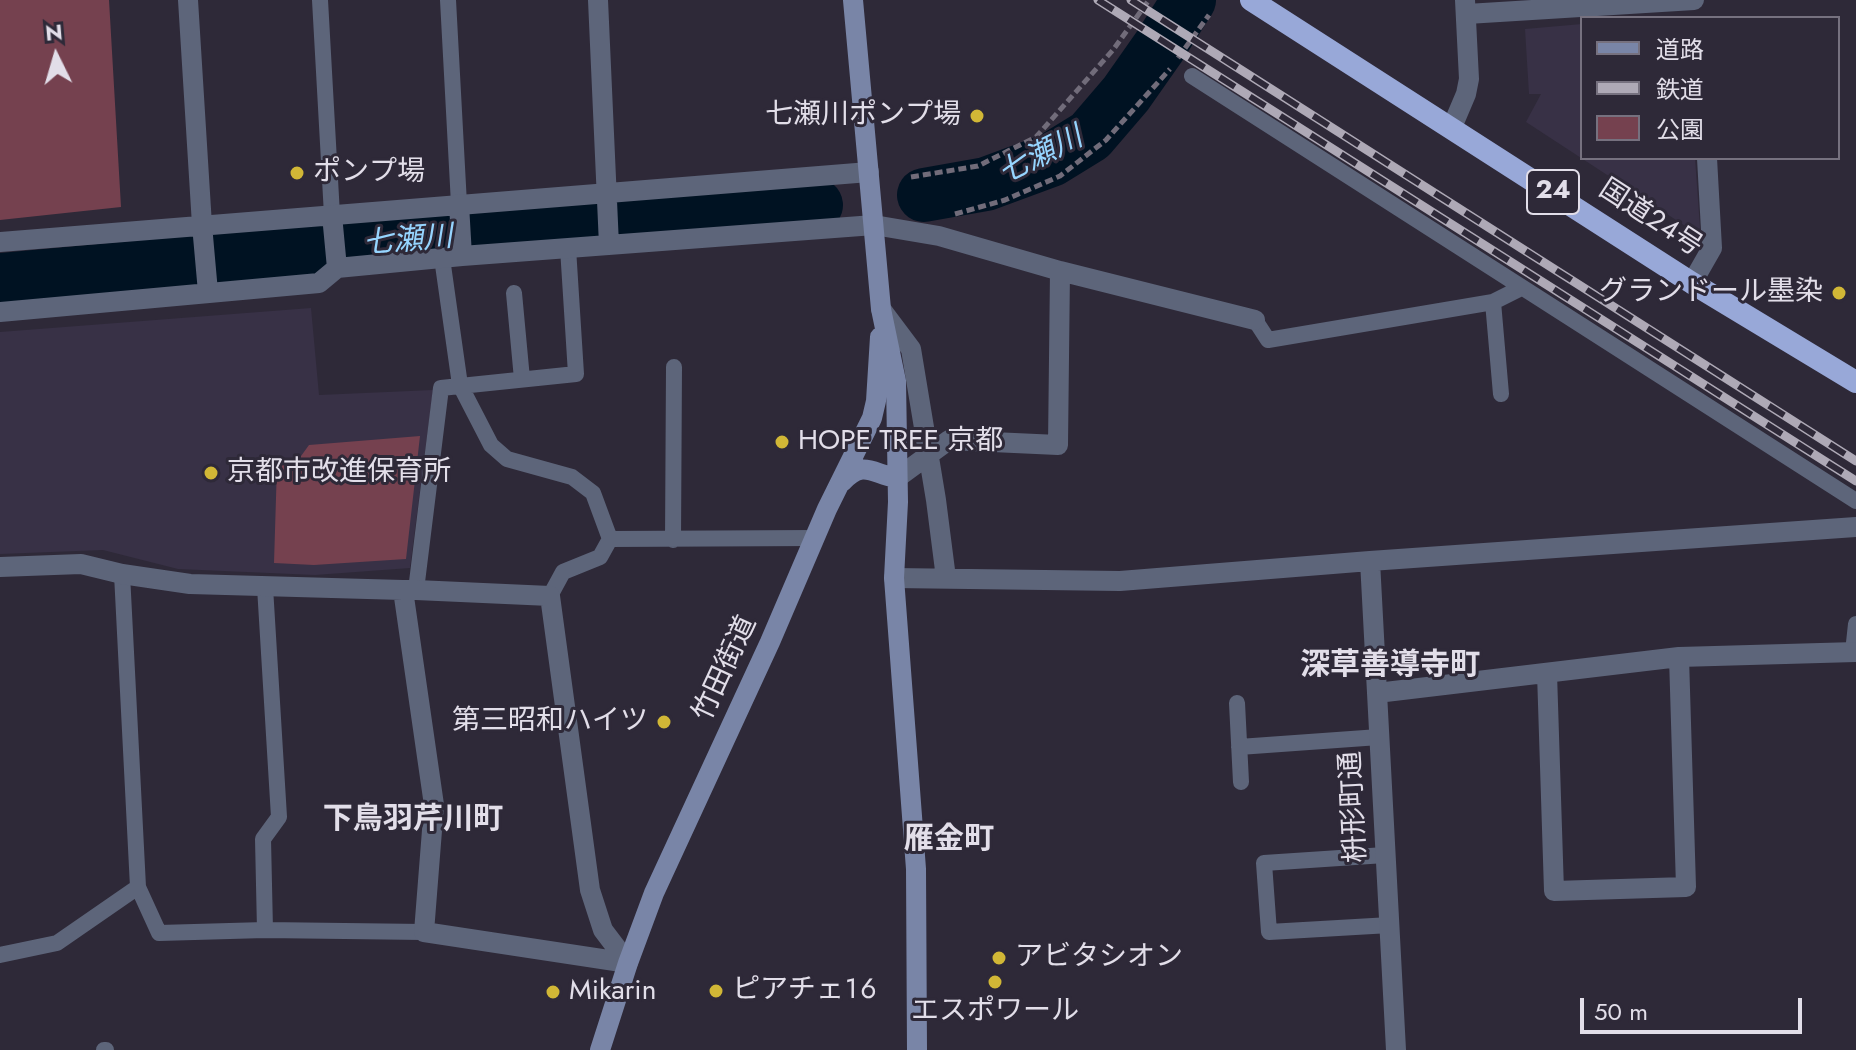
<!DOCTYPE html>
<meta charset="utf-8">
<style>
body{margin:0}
#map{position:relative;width:1856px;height:1050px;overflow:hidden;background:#2e2938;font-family:Jost,"Noto Sans JP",sans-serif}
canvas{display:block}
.legend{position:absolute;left:1580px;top:16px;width:260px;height:144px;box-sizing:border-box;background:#2e2938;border:2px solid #76717f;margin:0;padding:10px 14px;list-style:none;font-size:24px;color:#e2dee9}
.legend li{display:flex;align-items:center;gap:16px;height:40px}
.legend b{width:40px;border:2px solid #76717f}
.north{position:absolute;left:16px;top:16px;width:80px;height:80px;-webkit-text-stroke:6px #2e2938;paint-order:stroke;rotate:355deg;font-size:22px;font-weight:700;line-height:32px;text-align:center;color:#e2dee9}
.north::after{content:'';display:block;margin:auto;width:28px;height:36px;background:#e2dee9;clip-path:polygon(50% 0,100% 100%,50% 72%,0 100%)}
.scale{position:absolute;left:1580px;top:998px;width:222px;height:36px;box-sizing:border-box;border:4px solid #e2dee9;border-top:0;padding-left:10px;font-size:24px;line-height:28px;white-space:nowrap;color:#e2dee9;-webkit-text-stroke:6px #2e2938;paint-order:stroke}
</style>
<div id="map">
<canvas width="1856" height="1050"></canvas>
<ul class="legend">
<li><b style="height:10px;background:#7985a7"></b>道路</li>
<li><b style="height:10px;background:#aea9b6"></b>鉄道</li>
<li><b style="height:22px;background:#75414f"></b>公園</li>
</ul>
<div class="north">N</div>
<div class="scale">50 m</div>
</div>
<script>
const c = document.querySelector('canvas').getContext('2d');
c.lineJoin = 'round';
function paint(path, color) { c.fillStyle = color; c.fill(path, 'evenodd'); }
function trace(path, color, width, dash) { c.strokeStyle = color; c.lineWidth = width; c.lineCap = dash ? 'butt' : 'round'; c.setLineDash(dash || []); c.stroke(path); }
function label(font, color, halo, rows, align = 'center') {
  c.font = font + ' Jost,"Noto Sans JP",sans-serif'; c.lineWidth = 6; c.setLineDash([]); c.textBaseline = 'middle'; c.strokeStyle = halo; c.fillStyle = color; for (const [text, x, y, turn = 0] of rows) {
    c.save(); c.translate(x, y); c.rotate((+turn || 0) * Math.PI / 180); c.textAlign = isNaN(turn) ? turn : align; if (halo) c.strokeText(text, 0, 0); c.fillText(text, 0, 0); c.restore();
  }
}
const built = new Path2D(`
 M1582,24v134h113l5,70 -4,5 -170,-111 15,-28h-12l-4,-65z
 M311,308l8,87 114,-5 -23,178 -95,7 -137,-6 -75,-19 -103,4v-222z`);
const green = new Path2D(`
 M0,0h109l12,207 -121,13z
 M420,436l-14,123 -92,6 -40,-2 3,-98 19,-2 13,-18z`);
const river = new Path2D(`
 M924,195l62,-11 65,-24 39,-24 36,-42 33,-47 30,-47
 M0,280l816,-75`);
const path = new Path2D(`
 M1178,58l31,-43
 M911,177l67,-11 58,-29 77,-87 36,-50
 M955,214l50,-14 55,-24 46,-36 64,-71`);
const service = new Path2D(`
 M320,0l12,215
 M448,0l11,204
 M1192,76l664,425
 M442,258l18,127 31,60 16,14 65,18 21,16 17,46
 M514,293l8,86
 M1493,302l8,92
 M1255,320l13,20 225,-38 28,-14
 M673,540l1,-173
 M265,587l14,230 -16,22 2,91
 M416,590l25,-202 135,-14 -8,-126
 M550,596l13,-24 37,-15 10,-18 205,-1
 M1853,652l3,-28
 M1237,703l4,79
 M1239,747l140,-10
 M1385,855l-121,8 5,69 121,-7
 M138,887l21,46 106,-3 159,2
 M0,955l57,-12 81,-56 -16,-313
 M104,1050h2`);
const minor = new Path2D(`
 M188,0l14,225 6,67
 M598,0l11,245
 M1467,14l227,-14
 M1452,127l14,-33 3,-15 -4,-79
 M459,204l3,52
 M332,215l5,53
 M0,242l869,-70
 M1692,283l20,-35 -5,-90
 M881,309l30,40 25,151 10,78
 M0,312l319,-29 18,-15 125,-12 412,-31 65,11 121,35 195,49
 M897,478l52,-38 109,5 2,-174
 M1370,561l26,489
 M0,567l81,-3 41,10 68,10 213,6h13l134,6 40,294 13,40 25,33 -204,-31 10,-127 -31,-215
 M894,578l226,3 250,-20 486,-34
 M1547,673l7,218 132,-4 -7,-230
 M1377,693l302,-36 177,-5`);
const secondary = new Path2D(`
 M853,0l28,309 15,72 2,121 -4,76 22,291 1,181
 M842,482c22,-23 30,-8 55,-4
 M600,1050l28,-87 26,-70 116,-251 57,-133 45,-91 4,-17 4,-64`);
const trunk = new Path2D(`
 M1251,0l441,283 164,99`);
const rail = new Path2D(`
 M1098,0l758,481
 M1131,0l725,461`);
const markers = [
 [977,116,8,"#d1b736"],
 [297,173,8,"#d1b736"],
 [1839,293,8,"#d1b736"],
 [782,442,8,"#d1b736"],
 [211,473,8,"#d1b736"],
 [664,722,8,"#d1b736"],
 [999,958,8,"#d1b736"],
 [995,982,8,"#d1b736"],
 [716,991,8,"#d1b736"],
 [553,992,8,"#d1b736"]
];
const shields = [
 [1553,192,52]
];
const shieldNames = [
 ["24",1553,192]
];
const poiNames = [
 ["七瀬川ポンプ場",961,116,"right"],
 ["ポンプ場",313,173],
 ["グランドール墨染",1823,293,"right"],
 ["HOPE TREE 京都",798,442],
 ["京都市改進保育所",227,473],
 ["第三昭和ハイツ",648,722,"right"],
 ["アビタシオン",1015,958],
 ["ピアチェ１６",732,991],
 ["Mikarin",569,992],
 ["エスポワール",995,1012,"center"]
];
const streetNames = [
 ["国道24号",1650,219,33],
 ["竹田街道",726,669,-65],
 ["枡形町通",1355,807,-93]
];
const waterNames = [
 ["七瀬川",1041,157,-27],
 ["七瀬川",408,242,-5]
];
const neighbourhoodNames = [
 ["深草善導寺町",1390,667],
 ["下鳥羽芹川町",413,821],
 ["雁金町",949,841]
];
paint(built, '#383146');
paint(green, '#75414f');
trace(river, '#001222', 54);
trace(path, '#716c7a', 5, [8, 4]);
trace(service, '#5d657a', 16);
trace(minor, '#5d657a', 20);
trace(secondary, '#7985a7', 20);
trace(trunk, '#98a8d8', 22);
trace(rail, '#aea9b6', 9);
trace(rail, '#2e2938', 6, [18]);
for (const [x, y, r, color] of markers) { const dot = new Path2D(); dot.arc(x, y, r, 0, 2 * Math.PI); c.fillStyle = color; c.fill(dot); trace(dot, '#2e2938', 3); }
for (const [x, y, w] of shields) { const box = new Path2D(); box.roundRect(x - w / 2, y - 22, w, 44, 6); c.fillStyle = '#2e2938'; c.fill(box); trace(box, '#e2dee9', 2); }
label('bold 26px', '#e2dee9', null, shieldNames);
label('28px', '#e2dee9', '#2e2938', poiNames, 'left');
label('28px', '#e2dee9', '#2e2938', streetNames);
label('italic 30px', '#96d5ff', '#2e2938', waterNames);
label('bold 30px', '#e2dee9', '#2e2938', neighbourhoodNames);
</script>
